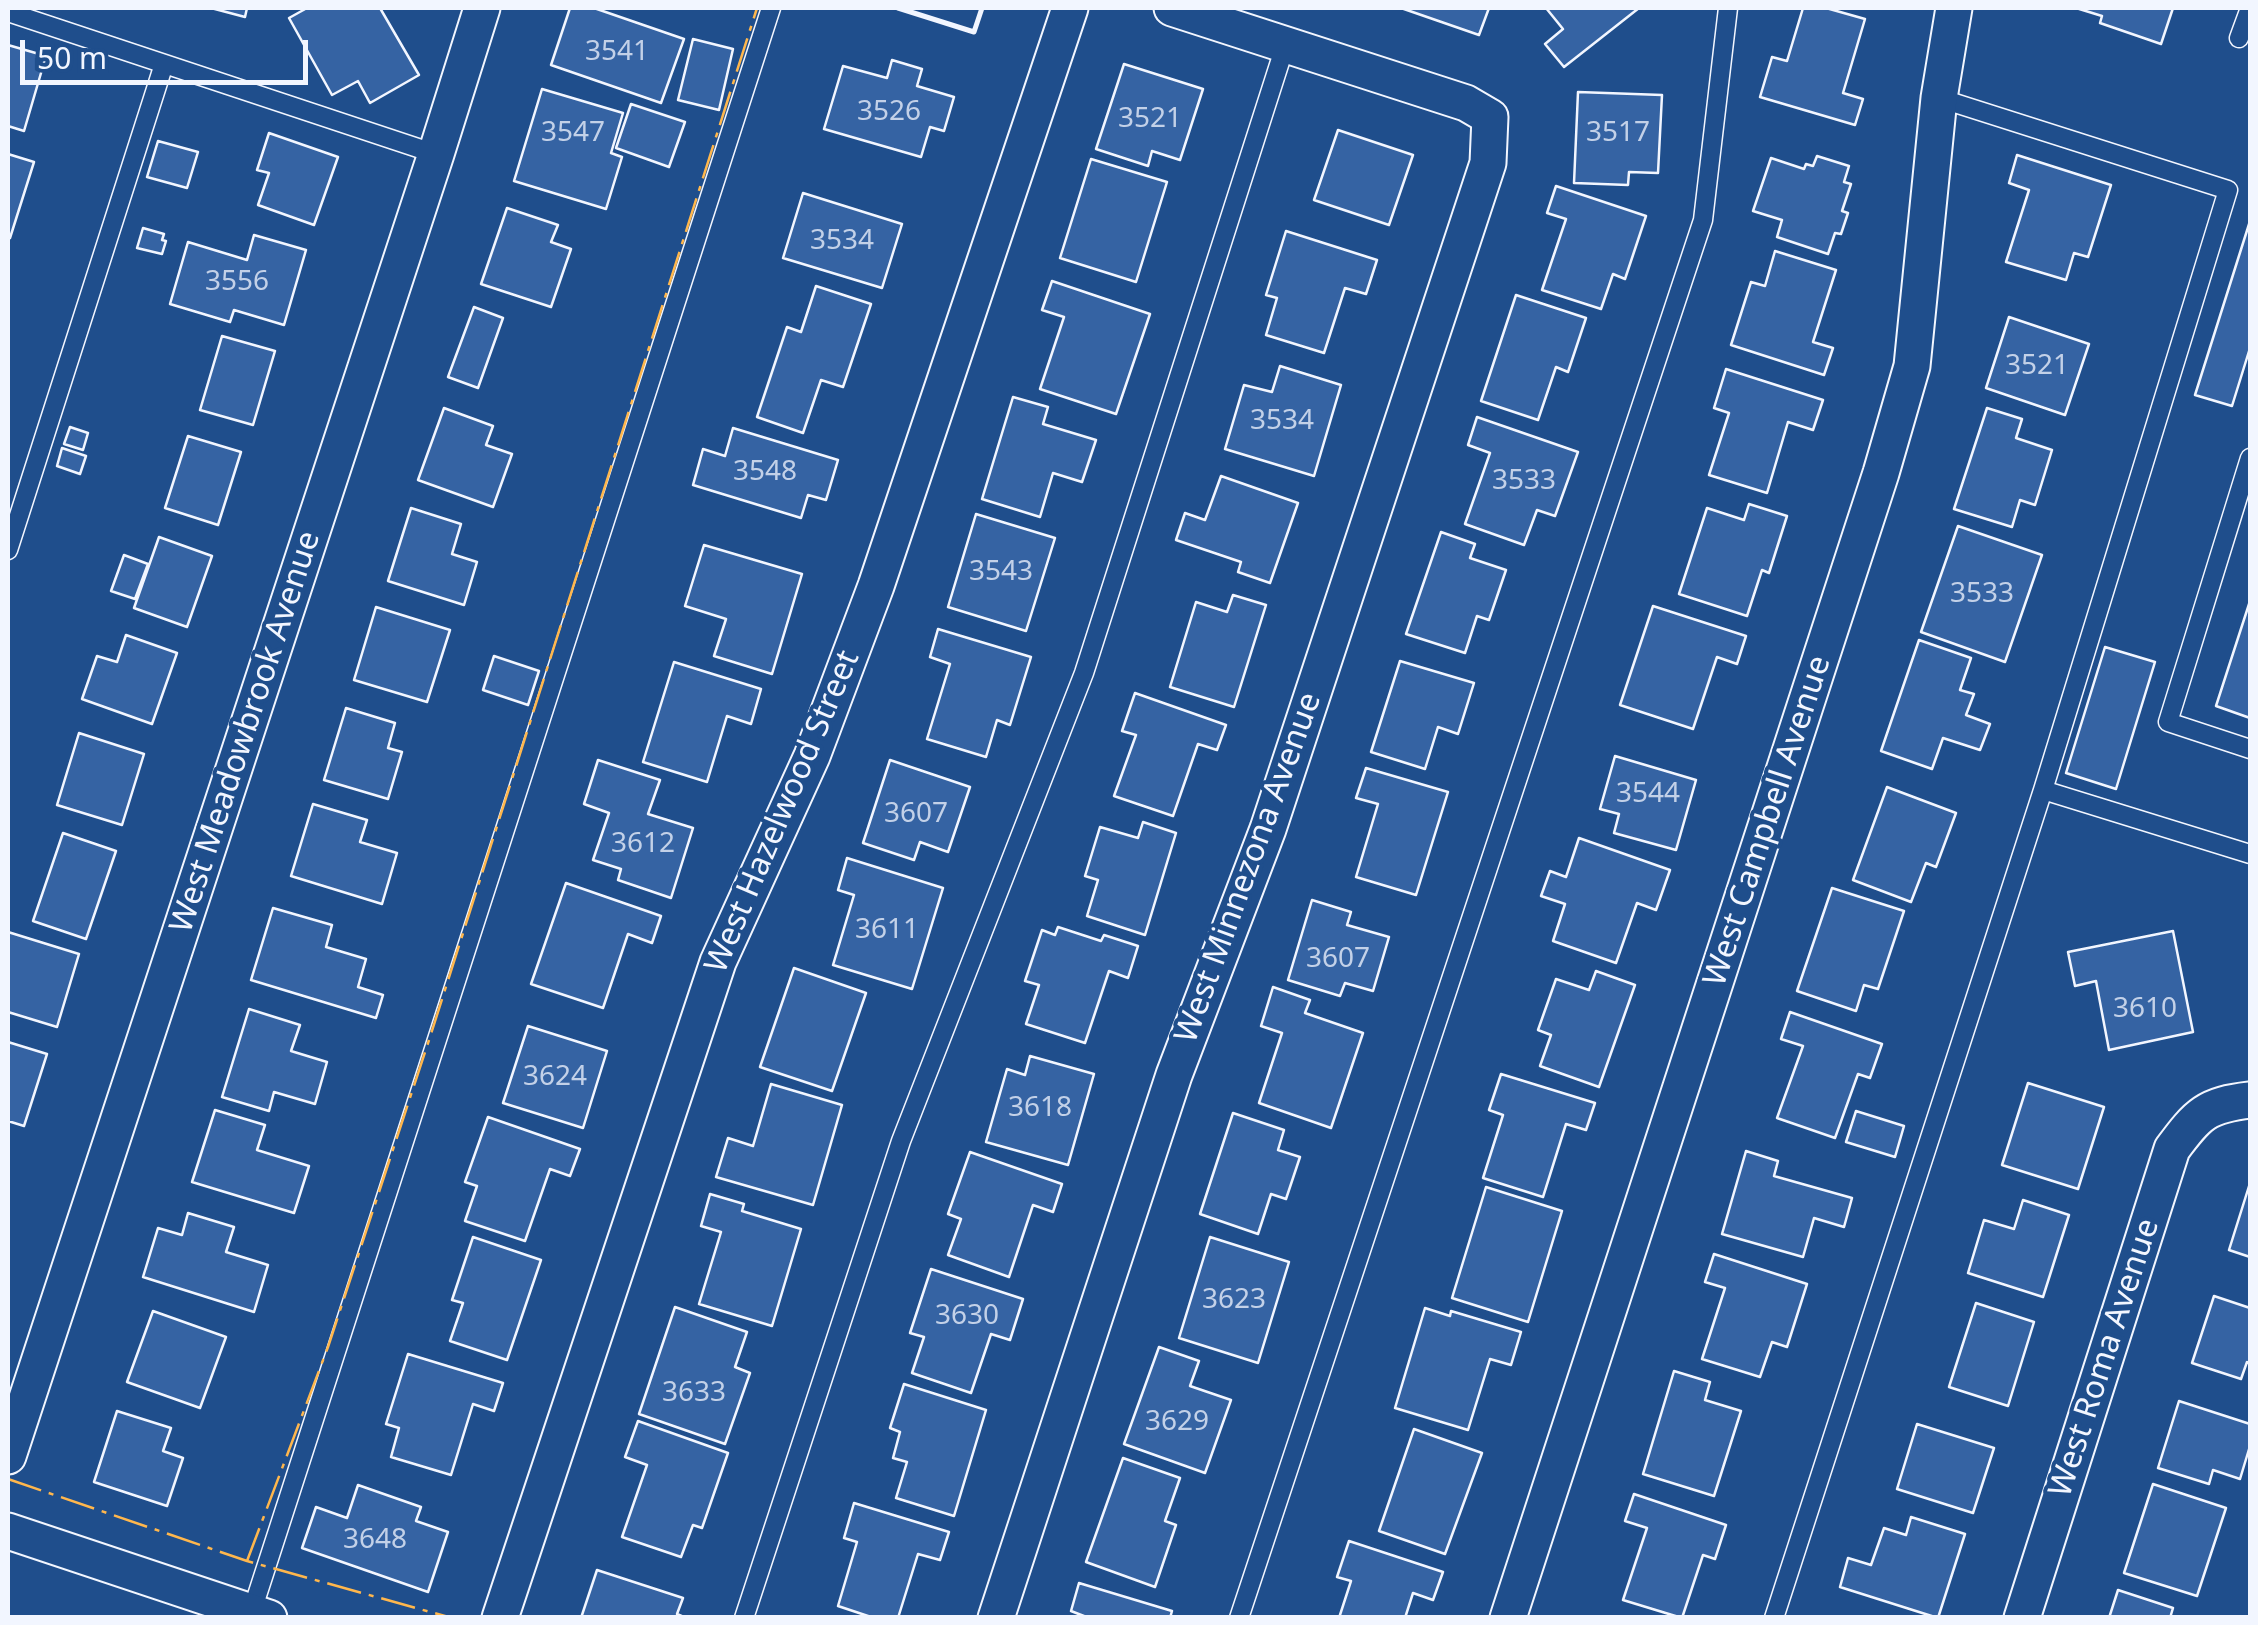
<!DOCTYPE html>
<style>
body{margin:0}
#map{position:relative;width:2258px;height:1625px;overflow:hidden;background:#1f4e8c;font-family:"Noto Sans",sans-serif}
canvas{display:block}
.frame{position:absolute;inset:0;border:10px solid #f2f6ff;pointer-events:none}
.scale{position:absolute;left:20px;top:40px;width:288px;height:45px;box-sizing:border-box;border:5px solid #f2f6ff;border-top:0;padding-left:12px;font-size:30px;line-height:35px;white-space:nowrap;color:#f2f6ff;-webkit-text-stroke:8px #1f4e8c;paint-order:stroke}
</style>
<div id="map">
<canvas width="2258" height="1625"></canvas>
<div class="frame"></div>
<div class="scale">50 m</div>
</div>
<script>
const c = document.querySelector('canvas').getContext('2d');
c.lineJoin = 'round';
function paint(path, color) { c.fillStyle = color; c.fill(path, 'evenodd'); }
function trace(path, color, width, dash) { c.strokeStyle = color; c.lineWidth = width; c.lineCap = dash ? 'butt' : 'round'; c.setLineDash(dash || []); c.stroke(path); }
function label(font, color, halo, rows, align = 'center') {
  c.font = font + ' "Noto Sans",sans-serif'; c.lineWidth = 8; c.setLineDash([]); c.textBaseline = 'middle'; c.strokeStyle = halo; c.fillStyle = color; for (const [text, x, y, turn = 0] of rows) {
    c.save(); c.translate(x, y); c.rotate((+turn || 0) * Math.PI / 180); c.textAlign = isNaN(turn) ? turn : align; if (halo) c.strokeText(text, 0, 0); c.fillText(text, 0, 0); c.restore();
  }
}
const building = new Path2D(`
 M211,8h36l-2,9z
 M307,8h73l39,67 -49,28 -12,-22 -26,14 -43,-77z
 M570,8h24l90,31 -23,64 -110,-38z
 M1401,8h88l-10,27z
 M1546,8h93l-75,59 -19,-23 18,-15z
 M1803,8h23l39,11 -22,74 20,6 -8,26 -95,-28 12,-40 15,4z
 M2076,8h97l-12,36 -61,-21 2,-7z
 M693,39l40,10 -14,61 -41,-10z
 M8,45l38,11 -22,75 -16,-5z
 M892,60l30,9 -5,17 37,11 -10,34 -14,-4 -9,30 -97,-28 19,-63 44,12z
 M1124,64l79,25 -23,71 -28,-9 -4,15 -52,-17z
 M542,89l81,24 -12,40 11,4 -16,52 -92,-28z
 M1578,92l84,3 -4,78 -29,-1 -1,13 -54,-2z
 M631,104l54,18 -16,45 -53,-19z
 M1338,130l75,25 -24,70 -75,-25z
 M269,133l69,24 -24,68 -56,-20 11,-32 -12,-3z
 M158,141l40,11 -11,36 -40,-11z
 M8,154l26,8 -24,76 -2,-1z
 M2017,155l94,30 -23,72 -14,-4 -8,27 -60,-18 23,-72 -20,-7z
 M1817,156l32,10 -5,16 7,2 -9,27 6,2 -7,21 -6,-1 -7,21 -51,-17 5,-17 -29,-9 18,-53 33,11 2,-5 7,2z
 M1091,159l76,23 -31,100 -76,-24z
 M1556,186l90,30 -21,63 -12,-5 -12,35 -59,-19 24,-71 -19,-6z
 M803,193l99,31 -20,64 -99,-30z
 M507,208l51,17 -7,17 20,7 -20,58 -70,-23z
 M2250,221v127l-18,58 -37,-11z
 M143,228l21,6 -2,6 4,1 -4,13 -25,-6z
 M1286,231l91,29 -11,34 -21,-6 -21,65 -58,-18 11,-37 -11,-3z
 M254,235l52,15 -22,75 -50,-15 -4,12 -60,-18 18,-62 59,18z
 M1775,251l61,19 -23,72 20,6 -9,27 -93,-30 20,-63 14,4z
 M1052,281l98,33 -34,100 -76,-25 24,-72 -22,-7z
 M816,286l55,18 -28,83 -22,-7 -18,53 -46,-16 30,-90 14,5z
 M1516,295l70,23 -18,54 -12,-5 -18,53 -57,-19z
 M474,307l29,11 -25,70 -30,-11z
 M2009,317l80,27 -24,71 -79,-27z
 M222,336l53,15 -22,74 -53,-15z
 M1280,366l61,19 -27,91 -89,-27 19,-64 28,7z
 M1726,369l97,31 -10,30 -25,-8 -21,71 -58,-18 20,-62 -15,-5z
 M1013,397l35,10 -5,17 53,16 -14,42 -29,-9 -13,44 -58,-18z
 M444,408l49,18 -7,19 26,9 -19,53 -75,-27z
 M1987,408l35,11 -6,19 36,12 -17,55 -15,-5 -8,27 -58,-18z
 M1477,417l101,35 -23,64 -18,-6 -13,35 -59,-21 25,-71 -22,-8z
 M70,427l18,6 -5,17 -19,-6z
 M733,428l105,32 -12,40 -18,-5 -7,23 -108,-33 10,-36 22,7z
 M188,436l53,16 -23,73 -53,-17z
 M62,448l24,8 -6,18 -23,-8z
 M1221,476l77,27 -28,80 -32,-11 3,-10 -65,-22 9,-27 20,7z
 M1749,504l38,12 -18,57 -7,-3 -15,46 -68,-22 28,-86 37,12z
 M411,508l50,16 -9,30 25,8 -13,43 -76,-24z
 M976,514l79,24 -29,93 -78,-24z
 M1958,526l84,29 -37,107 -84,-30z
 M1441,532l34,12 -5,14 36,12 -17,50 -12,-4 -12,37 -59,-19z
 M159,537l53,19 -25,71 -53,-19z
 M704,545l98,29 -30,100 -58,-18 12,-37 -41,-13z
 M124,555l24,9 -13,35 -24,-8z
 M1233,595l33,10 -32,102 -64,-20 26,-85 31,10z
 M2250,601v117l-34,-12z
 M1653,606l93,30 -9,28 -20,-7 -24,72 -73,-24z
 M376,607l74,23 -23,72 -73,-22z
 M938,629l93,28 -21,68 -13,-5 -11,37 -59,-18 23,-75 -20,-7z
 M126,635l51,18 -25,71 -70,-25 15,-43 20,6z
 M1919,640l52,18 -11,32 14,4 -8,21 24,9 -10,26 -37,-12 -11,31 -51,-18z
 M2105,647l50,15 -39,127 -50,-16z
 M494,656l45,15 -11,34 -45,-15z
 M1400,661l74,22 -16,51 -20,-7 -13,42 -54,-17z
 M674,662l87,27 -10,35 -24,-8 -20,66 -64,-20z
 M1135,693l91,32 -9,25 -19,-6 -25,72 -59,-20 22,-61 -14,-4z
 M346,708l49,15 -7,25 14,4 -14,47 -64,-19z
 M79,733l65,21 -22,71 -65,-20z
 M1615,756l81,24 -20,70 -62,-17 5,-19 -19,-5z
 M598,760l62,20 -12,34 45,14 -22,70 -53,-18 3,-11 -28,-9 16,-47 -25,-9z
 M890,760l80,27 -22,65 -28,-10 -6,18 -51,-17z
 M1366,768l82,24 -32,103 -60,-18 22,-73 -22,-6z
 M1887,787l69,26 -20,54 -10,-4 -15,39 -58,-22z
 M313,804l54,16 -7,22 37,11 -15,51 -91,-28z
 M1143,822l33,11 -31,102 -58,-19 11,-36 -13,-4 15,-49 38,11z
 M63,833l53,18 -30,88 -53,-18z
 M1579,838l91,32 -14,40 -19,-7 -21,60 -63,-22 12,-37 -24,-8 9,-25 16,6z
 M847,858l96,30 -31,101 -79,-24 21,-70 -16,-5z
 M566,883l95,33 -9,27 -24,-9 -25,74 -72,-24z
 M1832,888l72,23 -26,78 -14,-4 -8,26 -59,-20z
 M1312,900l39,12 -4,13 42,12 -16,54 -28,-8 -5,13 -52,-16z
 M273,908l59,17 -6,22 40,12 -8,28 25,8 -7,23 -125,-38z
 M1058,927l43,14 3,-6 34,11 -10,32 -19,-7 -24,72 -59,-19 13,-39 -14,-4 17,-51 13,5z
 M2173,931l20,101 -84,18 -13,-69 -21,5 -7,-34z
 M8,932l71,22 -22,73 -49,-15z
 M794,968l72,25 -34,98 -72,-24z
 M1596,971l39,14 -36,102 -59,-21 11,-31 -13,-5 18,-51 33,11z
 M1273,987l37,13 -5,13 58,20 -32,95 -72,-25 23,-70 -21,-7z
 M249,1009l51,16 -9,26 36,11 -12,42 -41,-12 -5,19 -47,-14z
 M1790,1012l92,32 -12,34 -12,-4 -23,64 -58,-20 26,-72 -22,-7z
 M528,1026l79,25 -24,77 -80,-25z
 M8,1042l39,12 -23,72 -16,-5z
 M1030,1056l64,18 -26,91 -82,-23 21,-73 18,6z
 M1501,1074l94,29 -9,27 -20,-6 -23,73 -60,-19 20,-63 -14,-5z
 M2028,1083l76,24 -26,82 -76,-24z
 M771,1084l71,21 -29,100 -97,-28 12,-39 25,8z
 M215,1110l50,15 -8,25 52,16 -15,47 -102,-31z
 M1856,1111l48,15 -9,31 -49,-15z
 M1233,1113l51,17 -6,20 22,7 -14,42 -15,-5 -13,40 -58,-20z
 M488,1117l92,32 -10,27 -20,-7 -25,72 -60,-20 12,-35 -12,-4z
 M1746,1151l32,10 -4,15 78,22 -8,29 -30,-9 -11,39 -81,-23z
 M970,1152l92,32 -9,28 -20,-7 -24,72 -61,-22 13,-36 -13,-5z
 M2250,1183v74l-21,-7z
 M1486,1187l76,24 -34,111 -76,-24z
 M710,1194l34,10 -2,7 59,18 -29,97 -73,-22 22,-72 -20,-6z
 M2023,1200l46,15 -26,82 -75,-24 16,-53 30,9z
 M188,1213l46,14 -8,25 42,13 -14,47 -111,-35 15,-49 24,7z
 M473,1237l68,23 -34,100 -57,-19 13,-38 -11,-3z
 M1210,1237l79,25 -31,101 -79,-25z
 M1714,1254l93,30 -20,63 -15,-5 -12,35 -58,-18 23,-71 -20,-6z
 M931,1269l92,30 -13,41 -19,-6 -20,59 -59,-20 12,-36 -14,-4z
 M2214,1296l36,12v56l-3,-2 -6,17 -49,-16z
 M1976,1303l58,19 -26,84 -59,-19z
 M675,1307l72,25 -12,35 15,6 -25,71 -86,-30z
 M1425,1308l25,8 1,-5 70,21 -10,33 -21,-6 -22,71 -73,-22z
 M153,1311l73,26 -26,71 -73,-26z
 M1159,1347l40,14 -9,25 41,14 -26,73 -81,-29z
 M408,1354l95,29 -9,28 -21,-7 -22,71 -60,-18 8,-29 -13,-4z
 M1674,1371l36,11 -5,18 36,11 -27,85 -71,-22z
 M904,1384l82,26 -32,106 -58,-18 11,-36 -14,-4 7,-26 -10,-4z
 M2179,1401l71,23v22l-10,33 -27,-9 -4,14 -51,-16z
 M117,1411l54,17 -8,23 20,7 -16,48 -73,-24z
 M638,1421l90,32 -26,75 -9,-3 -12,32 -59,-20 25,-72 -22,-8z
 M1917,1424l77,24 -21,65 -76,-24z
 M1414,1429l68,24 -37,101 -66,-23z
 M1123,1458l57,20 -15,43 11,4 -21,62 -69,-25z
 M2153,1484l73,24 -29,88 -73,-23z
 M358,1485l63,22 -5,14 32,11 -20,60 -126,-44 14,-41 31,11z
 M1634,1494l92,31 -11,34 -12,-4 -21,63 -59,-18 24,-72 -22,-7z
 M854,1503l95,29 -9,28 -22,-6 -20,64h-24l-36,-12 19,-64 -13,-4z
 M1911,1517l54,17 -27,84 -98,-31 8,-29 23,7 13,-37 22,7z
 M1349,1541l94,31 -10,28 -20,-7 -8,25h-66l12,-37 -14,-4z
 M597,1570l86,28 -6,16 9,4h-105z
 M1079,1583l93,28 -2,7h-81l-18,-7z
 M2118,1590l55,18 -3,10h-61z`);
const service = new Path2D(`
 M8,12l428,142
 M2239,38l11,-30
 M2250,458l-82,264 82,27
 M8,550l156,-486
 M2043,790l207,64
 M250,1617l521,-1609
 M744,1618l157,-477 183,-468 202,-630
 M1239,1618l464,-1398 25,-212
 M1774,1618l269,-828 185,-600 -289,-92`);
const minor = new Path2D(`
 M8,1456l428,-1302 46,-146
 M8,1531l261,87
 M500,1618l218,-656 94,-206 64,-170 194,-578
 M996,1618l178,-543 94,-246 220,-666 2,-46 -24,-14 -294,-95
 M1508,1618l373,-1145 31,-107 27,-268 15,-90
 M2022,1618l150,-469c26,-35 34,-44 78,-49`);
const wall = new Path2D(`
 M898,8l76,24 8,-24`);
const power = new Path2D(`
 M8,1479l239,82 205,57
 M247,1561l81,-214 102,-310 327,-1029`);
const numberNames = [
 ["3541",617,52],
 ["3526",889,112],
 ["3521",1150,119],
 ["3547",573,133],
 ["3517",1618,133],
 ["3534",842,241],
 ["3556",237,282],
 ["3521",2037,366],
 ["3534",1282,421],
 ["3548",765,472],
 ["3533",1524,481],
 ["3543",1001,572],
 ["3533",1982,594],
 ["3544",1648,794],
 ["3607",916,814],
 ["3612",643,844],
 ["3611",887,930],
 ["3607",1338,959],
 ["3610",2145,1009],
 ["3624",555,1077],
 ["3618",1040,1108],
 ["3623",1234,1300],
 ["3630",967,1316],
 ["3633",694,1393],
 ["3629",1177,1422],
 ["3648",375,1540]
];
const streetNames = [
 ["West Meadowbrook Avenue",246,732,-72],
 ["West Hazelwood Street",783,812,-67],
 ["West Campbell Avenue",1768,821,-72],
 ["West Minnezona Avenue",1249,868,-70],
 ["West Roma Avenue",2105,1358,-72]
];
paint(building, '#3563a3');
trace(building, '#f2f6ff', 2.5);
trace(service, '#f2f6ff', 21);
trace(minor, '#f2f6ff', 39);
trace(service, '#1f4e8c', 18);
trace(minor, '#1f4e8c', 35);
trace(wall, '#f2f6ff', 5);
trace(power, '#ffb74d', 2.5, [35, 8, 5, 8]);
label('28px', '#c3d1e8', null, numberNames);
label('32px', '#f2f6ff', '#1f4e8c', streetNames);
</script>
